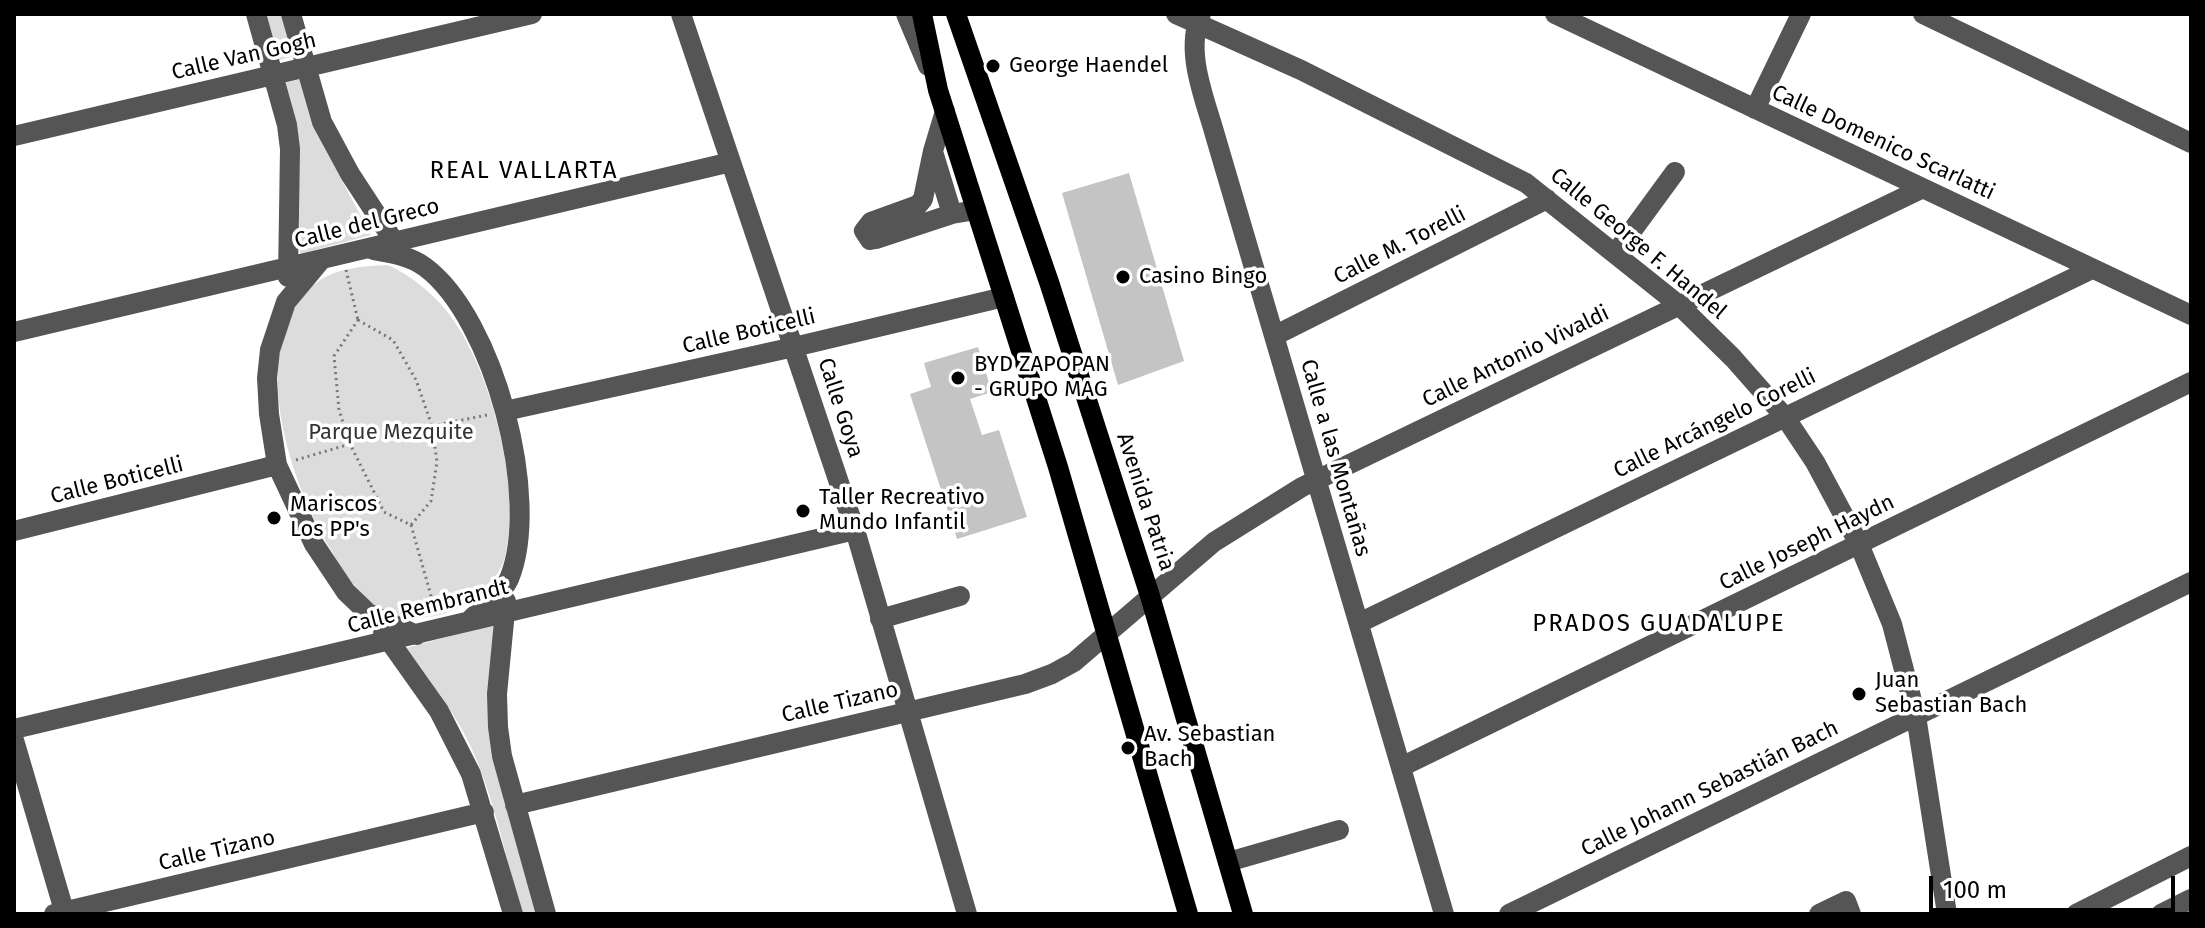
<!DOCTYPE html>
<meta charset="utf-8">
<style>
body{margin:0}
#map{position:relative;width:2205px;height:928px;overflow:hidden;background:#fff;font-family:"Fira Sans",sans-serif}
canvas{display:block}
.frame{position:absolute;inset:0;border:16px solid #000;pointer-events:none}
.scale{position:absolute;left:1929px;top:876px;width:246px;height:36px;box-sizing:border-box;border:4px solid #000;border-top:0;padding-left:10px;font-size:24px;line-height:28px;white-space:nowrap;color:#000;-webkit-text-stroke:6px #fff;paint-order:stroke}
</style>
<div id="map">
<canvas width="2205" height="928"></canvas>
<div class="frame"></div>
<div class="scale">100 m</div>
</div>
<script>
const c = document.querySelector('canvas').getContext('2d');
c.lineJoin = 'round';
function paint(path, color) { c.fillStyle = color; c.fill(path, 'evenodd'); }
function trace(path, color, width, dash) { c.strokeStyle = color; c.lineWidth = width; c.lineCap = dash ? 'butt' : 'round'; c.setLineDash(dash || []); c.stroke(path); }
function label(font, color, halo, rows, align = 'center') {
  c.font = font + ' "Fira Sans",sans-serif'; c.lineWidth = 7; c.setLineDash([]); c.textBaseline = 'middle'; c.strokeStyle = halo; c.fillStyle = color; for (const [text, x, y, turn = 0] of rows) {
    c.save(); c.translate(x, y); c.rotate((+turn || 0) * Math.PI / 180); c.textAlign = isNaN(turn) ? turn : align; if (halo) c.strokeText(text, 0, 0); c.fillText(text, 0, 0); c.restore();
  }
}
const green = new Path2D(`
 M261,14h20l12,42 -19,6z
 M302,79l22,68 47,88 -71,19 -1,-35 -15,-136z
 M388,265c23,11 41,25 57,44 45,54 77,179 60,248 -5,18 -22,37 -37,46 -26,17 -65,21 -92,3 -20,-13 -33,-35 -45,-56 -40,-66 -85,-196 -22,-261 21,-21 52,-23 79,-24z
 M496,624l-8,75 52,215h-18c-16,-55 -27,-114 -51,-167 -17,-36 -42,-67 -65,-99z`);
const building = new Path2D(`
 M1129,173l55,188 -66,24 -56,-192z
 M978,347l14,45 -22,7 12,36 17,-5 28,87 -70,22 -47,-145 21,-7 -7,-24z`);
const path = new Path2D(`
 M346,270l12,50
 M358,320l35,20 23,40 16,46 5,36 -6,39 -20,24 -27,-13 -34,-68 -11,-34 -5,-54z
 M432,426l55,-11
 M296,460l54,-16
 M411,525l24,85`);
const minor = new Path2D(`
 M256,14l31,111 3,24 -2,128
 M291,14l31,108 28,52 51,78
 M681,14l174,516 112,384
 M906,14l22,52
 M1176,14l125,56 225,113 153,122 54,53 52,59 30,45 44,82 33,80 24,92 31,198
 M1201,14c-17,37 4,85 14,121l229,779
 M1555,14l636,301
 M1923,14l268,129
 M1755,109l46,-95
 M945,111l-12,40 -10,48 -5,6 -47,17 -7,9 6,9 6,-1 76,-25 24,-4
 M14,136l518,-122
 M934,155l18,59
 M373,250c18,3 37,6 52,17 69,51 117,233 84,312 -7,15 -27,29 -38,40
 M1615,254l60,-82
 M321,260l-35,42 -16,48 -3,28 2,36 8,51 37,79 32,48 22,21 49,22
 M14,332l717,-170
 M1274,336l273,-137
 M505,411l289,-64 210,-50
 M14,531l263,-66
 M506,601l-9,93 1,33 4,29 44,158
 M880,619l80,-23
 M1359,623l733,-354
 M383,632l56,79 32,63 42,140
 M14,729l841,-199
 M14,740l51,174
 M1401,767l790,-385
 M515,805l510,-121 27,-10 22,-12 140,-120 88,-55 619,-298
 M1228,862l111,-32
 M54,914l430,-102
 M1509,914l682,-332
 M1819,914l27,-13 5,13
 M2076,914l115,-58
 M2161,914l30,-15`);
const major = new Path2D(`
 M922,14l16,76 120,377 130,447
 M956,14l93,268 101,314 93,318`);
const markers = [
 [993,66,8,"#000"],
 [1123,277,8,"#000"],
 [958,378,8,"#000"],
 [803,511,8,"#000"],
 [274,518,8,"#000"],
 [1859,694,8,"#000"],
 [1128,748,8,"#000"]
];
const streetNames = [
 ["Calle Van Gogh",244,57,-13],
 ["Calle Domenico Scarlatti",1883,143,25],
 ["Calle del Greco",367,224,-14],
 ["Calle George F. Handel",1638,244,40],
 ["Calle M. Torelli",1400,246,-27],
 ["Calle Boticelli",749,332,-13],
 ["Calle Antonio Vivaldi",1516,357,-26],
 ["Calle Goya",840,408,72],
 ["Calle Arcángelo Corelli",1715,424,-26],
 ["Calle a las Montañas",1335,458,74],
 ["Calle Boticelli",117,481,-14],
 ["Avenida Patria",1145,502,72],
 ["Calle Joseph Haydn",1807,543,-26],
 ["Calle Rembrandt",428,607,-14],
 ["Calle Tizano",840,703,-13],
 ["Calle Johann Sebastián Bach",1710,789,-26],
 ["Calle Tizano",217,851,-13]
];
const poiNames = [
 ["George Haendel",1009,66],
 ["Casino Bingo",1139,277],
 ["BYD ZAPOPAN",974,365],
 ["- GRUPO MAG",974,390],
 ["Taller Recreativo",819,498],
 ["Mundo Infantil",819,523],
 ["Mariscos",290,505],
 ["Los PP's",290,530],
 ["Juan",1875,681],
 ["Sebastian Bach",1875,706],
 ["Av. Sebastian",1144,735],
 ["Bach",1144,760]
];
const parkNames = [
 ["Parque Mezquite",391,433]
];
const neighbourhoodNames = [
 ["REAL VALLARTA",524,171],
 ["PRADOS GUADALUPE",1659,624]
];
paint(green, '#dcdcdc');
paint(building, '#c4c4c4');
trace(path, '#777', 3, [2, 4]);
trace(minor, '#555', 20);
trace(major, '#000', 20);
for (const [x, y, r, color] of markers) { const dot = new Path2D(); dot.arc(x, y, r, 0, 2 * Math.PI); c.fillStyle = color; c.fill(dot); trace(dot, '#fff', 3); }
label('22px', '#000', '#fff', streetNames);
label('22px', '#000', '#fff', poiNames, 'left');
label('22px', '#333', '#fff', parkNames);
c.letterSpacing = '2px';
label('24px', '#000', '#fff', neighbourhoodNames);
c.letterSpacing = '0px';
</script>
